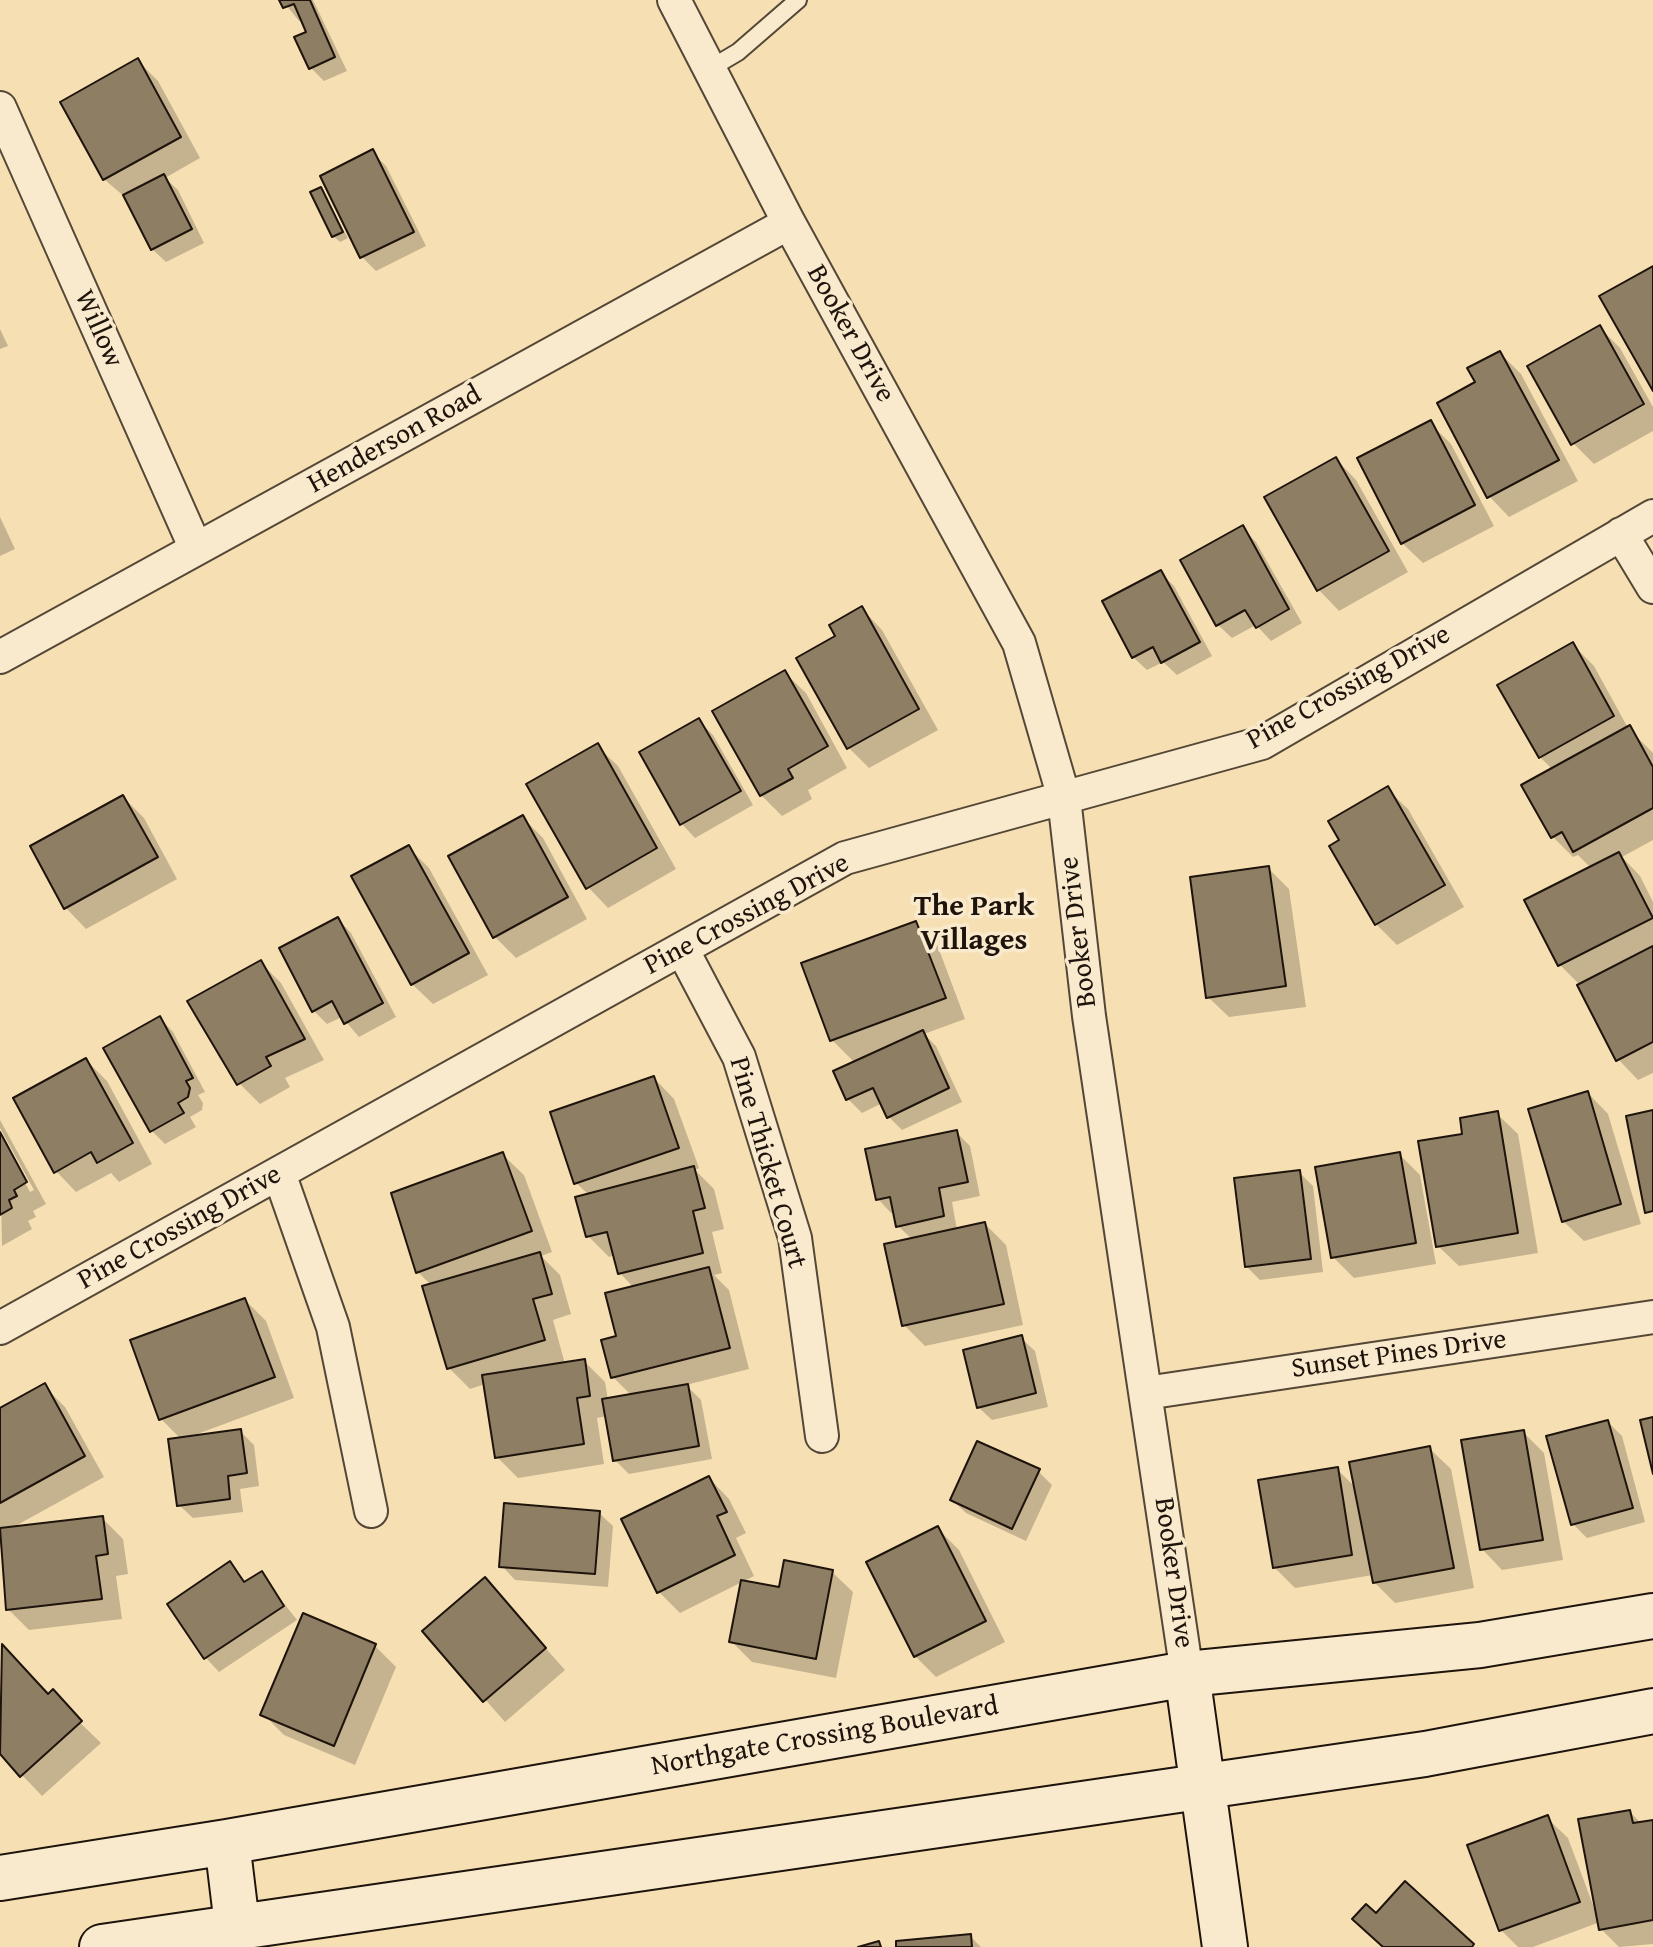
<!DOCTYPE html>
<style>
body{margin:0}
canvas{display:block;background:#f6dfb3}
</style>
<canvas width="1653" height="1947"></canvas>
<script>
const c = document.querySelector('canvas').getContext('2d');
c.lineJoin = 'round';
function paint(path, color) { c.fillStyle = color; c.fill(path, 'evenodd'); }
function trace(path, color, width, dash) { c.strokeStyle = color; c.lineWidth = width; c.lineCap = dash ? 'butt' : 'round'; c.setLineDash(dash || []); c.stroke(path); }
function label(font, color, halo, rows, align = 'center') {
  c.font = font + ' "Gentium Book Plus",serif'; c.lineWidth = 7; c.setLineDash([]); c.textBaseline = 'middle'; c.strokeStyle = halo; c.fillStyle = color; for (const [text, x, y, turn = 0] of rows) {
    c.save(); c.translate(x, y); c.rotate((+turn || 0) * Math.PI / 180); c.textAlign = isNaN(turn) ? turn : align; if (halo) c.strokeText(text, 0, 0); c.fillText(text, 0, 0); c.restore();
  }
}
const shadow = new Path2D(`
 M282,0h31l34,71 -23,10 -14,-14 -1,-34 -6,-14 -4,2z
 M138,61l20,20 42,77 -35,20 13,12 26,53 -38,19 -14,-13 -25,-50 -23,-20 -42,-76z
 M372,152l14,14 40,80 -50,25 -14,-14 -40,-80z
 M320,190l28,48 -8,4 -7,-6z
 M1599,327l21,21 33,59v24l-59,33 -21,-21z
 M0,329l8,17 -8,3z
 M1500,353l21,21 57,107 -69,36 -20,-21 -12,-113z
 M1430,423l21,21 43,82 -71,37 -21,-20z
 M1336,459l20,21 52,92 -69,39 -20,-21z
 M0,517l15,32 -15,7z
 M1242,528l14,14 46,81 -31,18 -15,-16 -24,13 -14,-13z
 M1160,572l14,14 38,70 -35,19 -14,-13 -16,8 -14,-13z
 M862,609l20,21 56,100 -69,38 -21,-21 -10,-110z
 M1573,645l21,21 34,62 25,25v87l-31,17 18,19 13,26v171l-15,7 -20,-21 -38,-74 -20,-20 32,-96 -14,-14 -5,2 -20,-20v-67l-13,-13z
 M785,673l21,20 41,75 -39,22 4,9 -30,17 -21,-21z
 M699,721l14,14 40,70 -58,33 -13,-14z
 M597,746l21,20 58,103 -68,39 -20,-21z
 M1387,789l21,20 56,98 -67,38 -21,-21 -34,-83z
 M123,797l21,21 33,61 -91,50 -20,-21 -34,-61z
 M523,818l20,20 44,81 -71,39 -21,-21 -44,-80z
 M408,847l21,21 59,107 -55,29 -21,-20z
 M1268,868l21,21 17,118 -77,10 -21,-20z
 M338,919l13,14 45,84 -37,20 -17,-20 -15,7 -13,-13z
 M916,923l21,21 28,75 -41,15 12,12 26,56 -60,28 -13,-13 -7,-14 -20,10 -14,-14 7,-36 -23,-23z
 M261,963l20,20 43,77 -39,18 5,9 -30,17 -21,-21z
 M160,1018l13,14 32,60 -7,3 5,8 -1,7 -12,7 6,10 -31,17 -13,-13z
 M86,1060l21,21 45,83 -33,18 -8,-9 -35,19 -20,-21z
 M654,1078l20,21 25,69 -4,2 19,19 10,40 -12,3 10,41 -8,2 15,15 20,79 -63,16 15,15 11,59 -83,15 -14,-14 -8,-44 -10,2 7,46 -86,14 -21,-21 -12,-73 -15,5 -21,-21 -18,-83 -13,-13 85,-117 21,20 28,77 -11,4 19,19 11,39 -18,6 12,44 19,-3 21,21 3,18 24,-4 -19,-19 5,-40 16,-49 -14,-15 -5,-18 -6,2 -21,-21 1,-41 -13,-12z
 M1588,1093l20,21 33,110 -57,17 -21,-20z
 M1497,1114l21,20 20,119 -79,13 -21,-20 26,-111z
 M0,1120l46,84 -13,7 3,6 -8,4 4,8 -30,17 -2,-110 30,56 4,-2 -34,-62z
 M956,1132l14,14 10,50 -28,6 5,28 28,-6 21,21 17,80 -98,21 -21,-21 9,-85 -15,-14 -3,-14 -4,1 -13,-14z
 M1399,1154l21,21 16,89 -82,14 -21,-21z
 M1299,1172l14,14 10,86 -63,8 -14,-14z
 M245,1300l21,21 28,77 -102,38 48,-5 14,14 5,41 -19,3 3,23 -50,6 -14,-13 2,-66 -20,-20z
 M1021,1338l14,13 13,56 -56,13 -14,-13z
 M44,1386l21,21 39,70 -94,52 92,-11 21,21 5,35 -12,2 6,43 -93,11 -21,-21 -8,-67v-132z
 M1608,1422l14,14 23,86 -58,16 -14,-14z
 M1523,1432l21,21 19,107 -61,10 -20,-21z
 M1430,1449l21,20 23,119 -79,15 -21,-21 -1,-7 -78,13 -21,-21 63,-98 19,19z
 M1038,1471l14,14 -26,56 -60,-28 -14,-13z
 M709,1478l20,21 17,34 -10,5 18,38 -74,37 -21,-21z
 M599,1513l14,13 -5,61 -93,-7 -13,-14z
 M938,1529l21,21 46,92 -69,35 -21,-21z
 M230,1564l17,19 14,-9 36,46 -78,52 -13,-14 -36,-54z
 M832,1572l21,20 -17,86 -84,-16 -21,-21 49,-51z
 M485,1580l80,90 -60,52 -80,-91z
 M375,1646l21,21 -41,98 -71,-30 -21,-21z
 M2,1647l99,96 -59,53 -42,-44z
 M1630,1812l12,12 11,-2v122l-34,3 -18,-18 -1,-7 -67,25h-15l-17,-17 46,-112 21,20 28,75z
 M970,1936l11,11h-83z`);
const building = new Path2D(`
 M279,0h31l25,57 -26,12 -15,-32 12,-5 -12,-28 -11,4z
 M138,58l43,79 -78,43 -43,-78z
 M373,149l41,83 -54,26 -40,-82z
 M164,174l28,55 -41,21 -28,-55z
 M321,187l22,45 -11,5 -22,-45z
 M1653,266v125l-54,-95z
 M1600,325l44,79 -73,41 -44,-79z
 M1500,351l59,109 -72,38 -50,-95 38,-21 -8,-14z
 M1431,420l44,85 -74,39 -44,-86z
 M1336,457l53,94 -72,40 -53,-94z
 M1243,525l46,84 -33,19 -11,-18 -29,16 -36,-66z
 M1161,570l39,72 -39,21 -8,-16 -21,11 -30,-57z
 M862,606l57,103 -72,40 -51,-91 39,-22 -6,-11z
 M1573,642l41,74 -75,42 -42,-73z
 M785,670l43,76 -40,23 5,9 -33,18 -48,-85z
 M699,718l42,73 -61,34 -41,-73z
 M1630,725l23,42v41l-80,44 -11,-20 -11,6 -30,-53z
 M598,743l59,105 -71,41 -60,-105z
 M1388,786l57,99 -70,40 -46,-79 10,-6 -11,-19z
 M123,795l35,62 -94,52 -34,-63z
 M523,815l45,82 -75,41 -45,-82z
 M409,845l60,108 -58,32 -60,-109z
 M1619,852l34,66 -95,48 -34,-66z
 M1269,866l17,120 -80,12 -16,-121z
 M338,917l45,86 -39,21 -12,-23 -20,11 -33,-64z
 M916,921l30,77 -116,43 -29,-78z
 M1653,946v96l-37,19 -39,-76z
 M261,960l44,79 -39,18 5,9 -34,19 -50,-84z
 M160,1016l33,62 -7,3 4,7 -2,9 -10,6 6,10 -34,19 -47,-84z
 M923,1030l26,58 -62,30 -14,-30 -27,12 -13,-29z
 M86,1058l47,85 -36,20 -6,-11 -37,21 -41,-75z
 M654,1076l25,72 -105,36 -24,-72z
 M1588,1091l33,113 -59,18 -34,-113z
 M1653,1110v101l-8,2 -19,-97z
 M1498,1111l20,122 -82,14 -18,-106 44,-7 -2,-16z
 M957,1130l11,52 -29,6 5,28 -48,11 -6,-30 -14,3 -11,-51z
 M0,1132l27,50 -13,8 3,6 -8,4 3,8 -12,7z
 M503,1152l29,79 -116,42 -25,-80z
 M1400,1152l16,91 -85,15 -16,-91z
 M694,1166l11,42 -12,3 10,42 -85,21 -11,-42 -21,5 -11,-40z
 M1300,1170l11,89 -66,8 -11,-89z
 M985,1222l19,82 -102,22 -18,-82z
 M540,1252l12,42 -19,5 12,41 -98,29 -25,-83z
 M709,1267l21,81 -119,30 -10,-38 15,-4 -11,-43z
 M245,1298l30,79 -116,43 -29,-80z
 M1022,1335l14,58 -59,15 -14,-58z
 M585,1359l5,37 -13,2 7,46 -89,14 -13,-83z
 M45,1383l40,73 -85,47v-95z
 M688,1384l11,62 -86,15 -11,-62z
 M1653,1417v57l-13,-54z
 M1608,1420l25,88 -62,17 -25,-89z
 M241,1429l6,44 -19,3 2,23 -53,7 -9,-67z
 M1524,1430l19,110 -63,10 -19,-110z
 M977,1441l63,28 -28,60 -62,-29z
 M1430,1446l24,122 -81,15 -24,-121z
 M1338,1467l14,88 -79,13 -15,-88z
 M709,1476l18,36 -10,4 18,39 -78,38 -36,-74z
 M504,1503l96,8 -5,63 -96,-7z
 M103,1516l5,38 -12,2 6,43 -96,11 -6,-82z
 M938,1526l48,95 -72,36 -48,-95z
 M784,1560l49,10 -17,89 -87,-17 12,-62 38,7z
 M230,1561l14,21 18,-11 22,35 -80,53 -37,-55z
 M485,1577l61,71 -63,54 -61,-71z
 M303,1613l73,31 -42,102 -74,-31z
 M2,1644l46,50 5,-5 29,32 -62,56 -20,-23z
 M1630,1810l3,13 20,-3v100l-54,10 -21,-111z
 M1548,1815l32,87 -81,29 -32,-86z
 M1405,1881l69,63 -2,3h-89l-31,-28 14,-15 10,9z
 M971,1934l1,13h-76v-6z
 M879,1941l2,6h-23z`);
const lane = new Path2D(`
 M711,68l27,-16 60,-52`);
const street = new Path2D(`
 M674,0l115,223 230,420 45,155 25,218 98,658
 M0,108l196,441
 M1621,534l32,53
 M0,657l789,-434
 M682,949l57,108 56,181 27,198
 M279,1173l54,154 38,184
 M0,1328l845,-470 417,-115 391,-227
 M1146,1393l507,-76`);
const secondary = new Path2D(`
 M1187,1674l38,273
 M227,1842l10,83
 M0,1878l227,-36 960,-168 293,-29 173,-29
 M102,1947l1323,-193 228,-43`);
const streetNames = [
 ["Willow",98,329,66],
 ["Booker Drive",850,334,61],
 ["Henderson Road",395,440,-29],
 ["Pine Crossing Drive",1349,688,-29],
 ["Pine Crossing Drive",747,915,-28],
 ["Booker Drive",1079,932,-97],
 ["Pine Thicket Court",767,1163,74],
 ["Pine Crossing Drive",180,1228,-29],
 ["Sunset Pines Drive",1399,1355,-8],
 ["Booker Drive",1173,1573,82],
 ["Northgate Crossing Boulevard",825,1737,-10]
];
const neighbourhoodNames = [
 ["The Park",974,907],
 ["Villages",974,941]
];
paint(shadow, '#0003');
paint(building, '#8e7e63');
trace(building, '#1e140c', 2);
trace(lane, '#544736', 20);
trace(street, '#544736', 36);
trace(secondary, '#1e140c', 48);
trace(lane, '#f9eace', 16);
trace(street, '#f9eace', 32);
trace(secondary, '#f9eace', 44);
label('28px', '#1e140c', '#f9eace', streetNames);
label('bold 30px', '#1e140c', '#f9eace', neighbourhoodNames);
</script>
